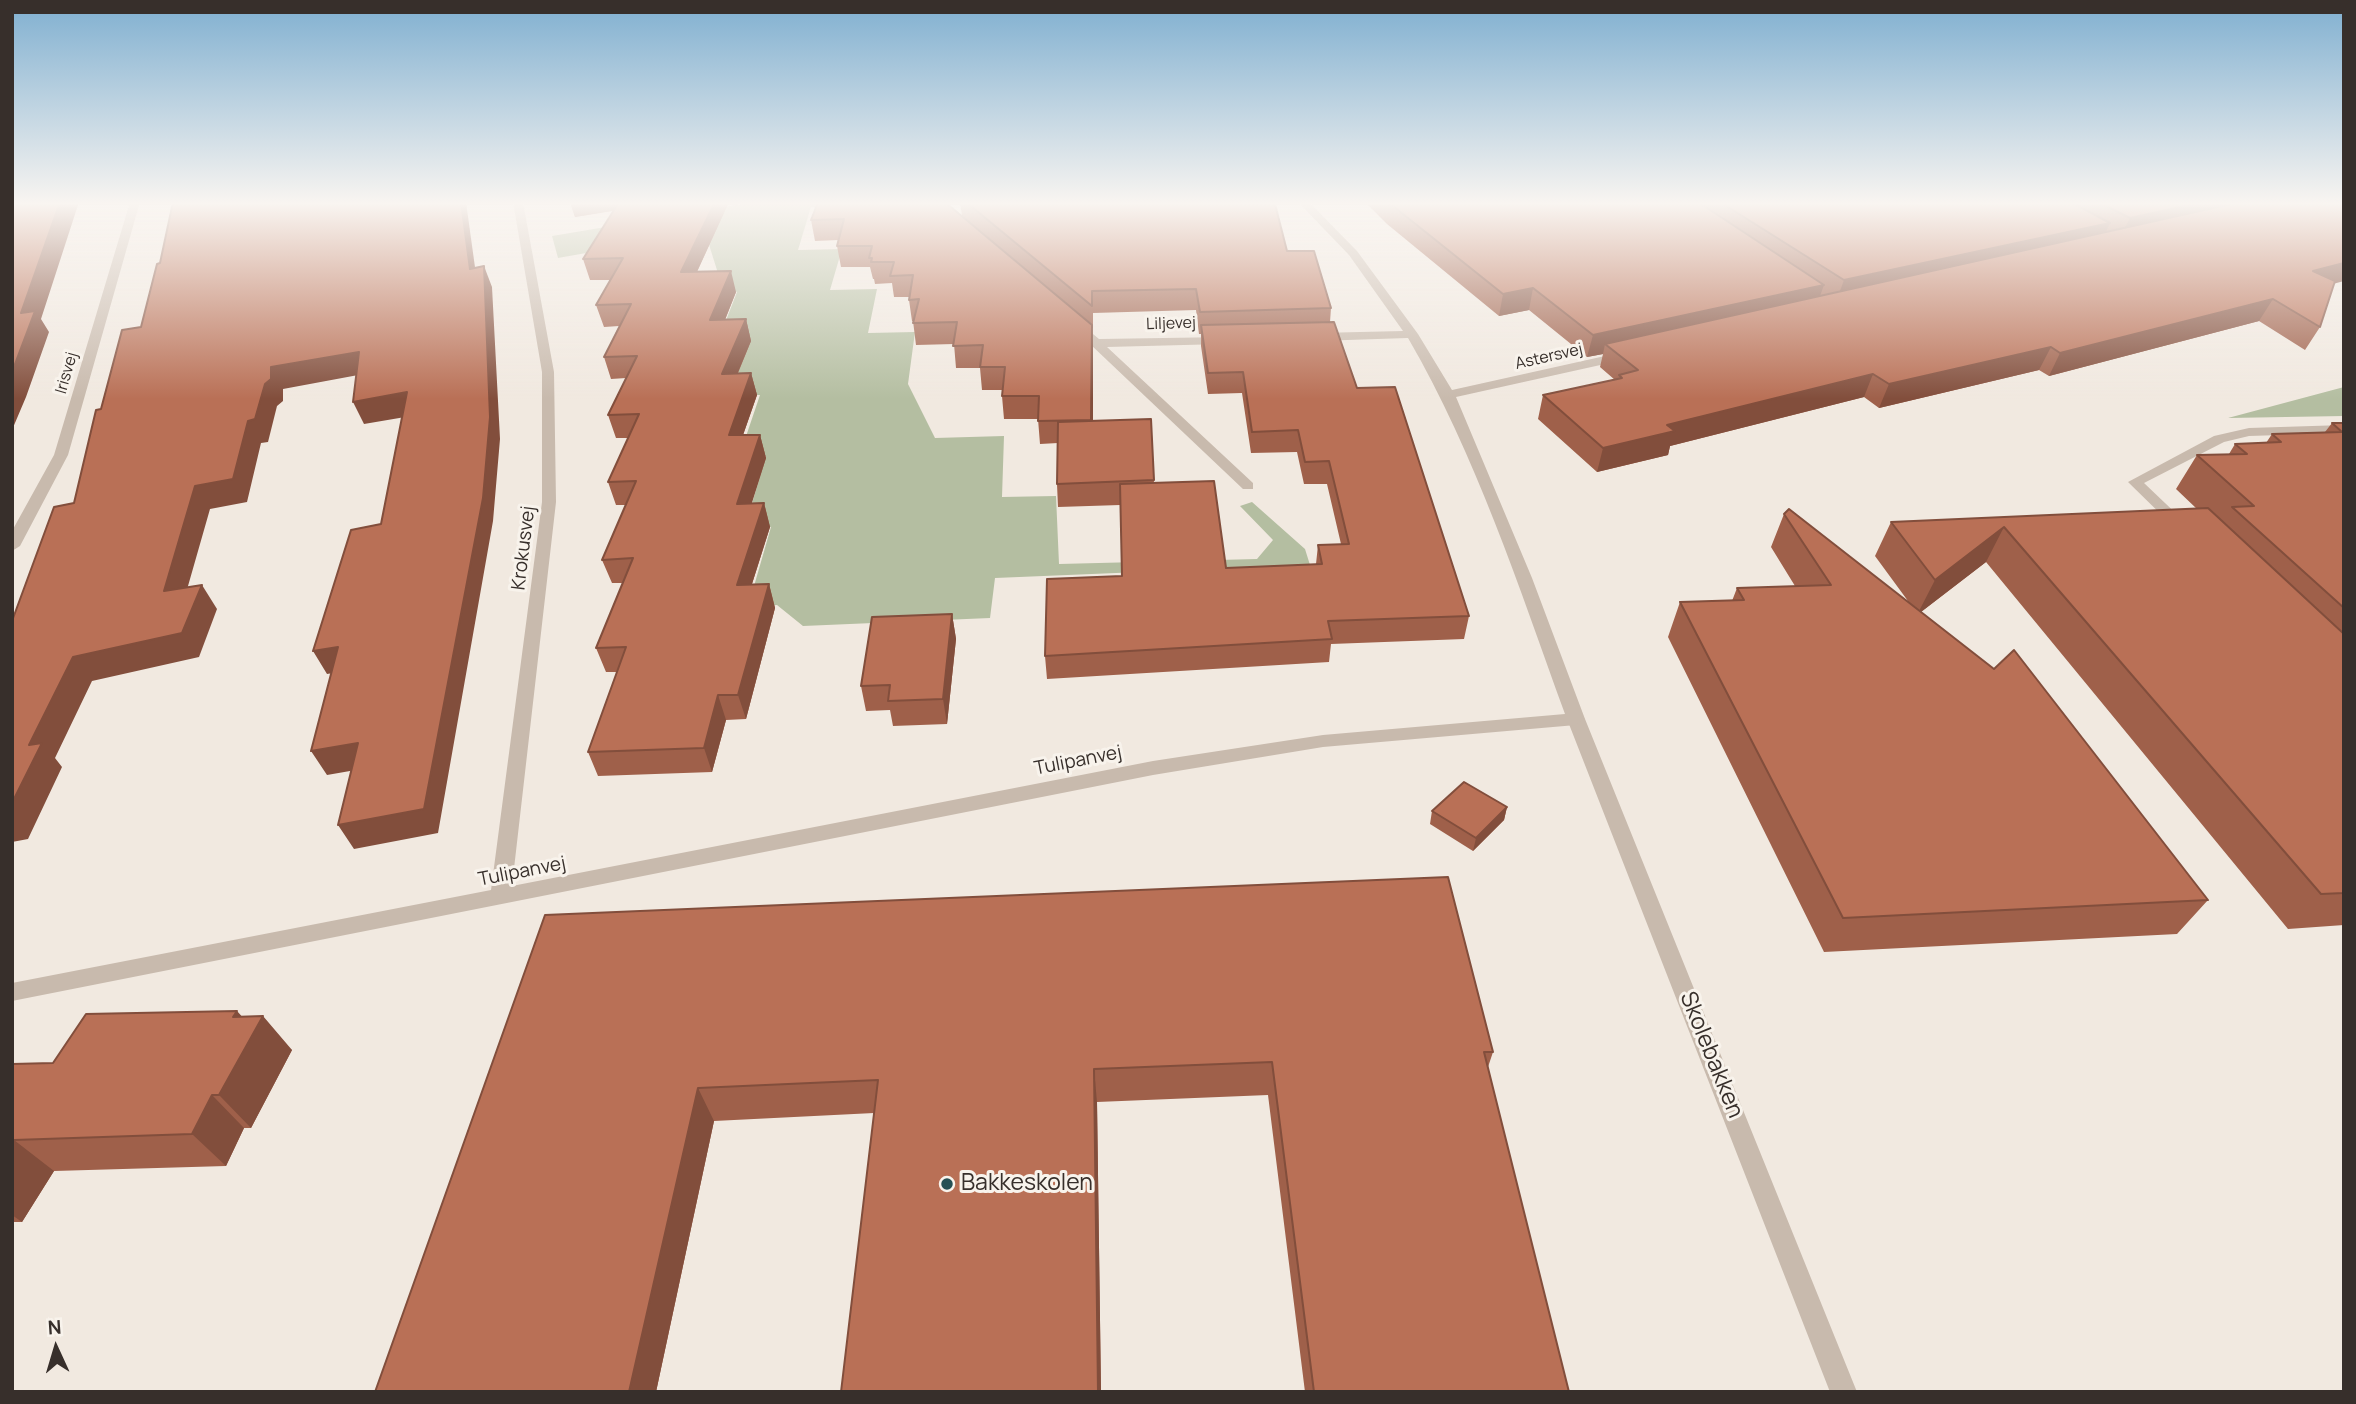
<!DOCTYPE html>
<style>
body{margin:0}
#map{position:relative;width:2356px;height:1404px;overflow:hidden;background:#f1e9e0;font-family:Manrope,sans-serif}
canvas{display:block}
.frame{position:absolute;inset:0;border:14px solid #372f2b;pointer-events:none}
.north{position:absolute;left:21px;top:1313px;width:70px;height:70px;-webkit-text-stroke:5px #f8f3ec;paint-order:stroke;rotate:356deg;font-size:19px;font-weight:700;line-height:28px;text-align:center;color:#372f2b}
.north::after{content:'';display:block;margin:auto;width:24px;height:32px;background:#372f2b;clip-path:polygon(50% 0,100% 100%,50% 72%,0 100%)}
</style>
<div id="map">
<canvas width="2356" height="1404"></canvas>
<div class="frame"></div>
<div class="north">N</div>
</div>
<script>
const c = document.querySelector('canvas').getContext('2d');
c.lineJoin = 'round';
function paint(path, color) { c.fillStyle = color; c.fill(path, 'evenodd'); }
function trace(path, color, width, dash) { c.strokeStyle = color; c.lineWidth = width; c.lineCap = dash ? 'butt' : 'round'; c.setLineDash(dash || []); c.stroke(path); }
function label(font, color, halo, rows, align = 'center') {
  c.font = font + ' Manrope,sans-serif'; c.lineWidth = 6; c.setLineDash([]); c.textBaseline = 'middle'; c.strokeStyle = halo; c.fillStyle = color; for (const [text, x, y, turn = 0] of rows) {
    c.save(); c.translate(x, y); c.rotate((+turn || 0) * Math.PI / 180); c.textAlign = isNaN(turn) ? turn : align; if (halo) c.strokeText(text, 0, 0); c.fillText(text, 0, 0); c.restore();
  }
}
const green = new Path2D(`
 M754,202h152l4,4 -99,1 -13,43 44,-1 -12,41 47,-1 -9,44 47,-1 -7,52 27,54 69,-2 -2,61 54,-1 3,68 198,-5 16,-19 -33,-34 12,-4 53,47 5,16 -315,13 -5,40 -187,8 -26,-21 -29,2 23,-80h-26l21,-71 -27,1 21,-62h-31l-11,-54 19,-49 -15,-6 -17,-54 -147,26 -6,-22z
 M2344,387v29l-116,2z`);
const service = new Path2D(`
 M2344,425v8l-95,3 -25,6 -80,41 42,40 3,3 -3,3h-10l-48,-47 86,-46 35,-8z
 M1576,713l9,6 272,673h-27l-263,-673z`);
const minor = new Path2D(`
 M130,202h10l-72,253 -48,91 -8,5v-20l42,-76z
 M513,202h10l31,170 2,130 -44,384 641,-125 170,-26 242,-21c-46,-127 -89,-259 -157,-376l-91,3 -6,-4 6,-4 86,-2 -54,-76 -51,-53h11l48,49 61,83 34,56 171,-38 6,4 -6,4 -167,37 76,181 53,141 -9,6 -253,22 -170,28 -1141,226v-18l479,-93 51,-388v-130z
 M1075,319l24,20 128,-2v6l-4,1 -116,3 146,136v6h-10l-172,-163v-6z`);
const wall = new Path2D(`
 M570,202h159l-32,70 39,20 -11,28 21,-1 5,22 -13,32h13l6,22 -14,40h17l6,23 -15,46 13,-1 6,24 -18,57h17l6,24 -29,111 -20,1 -14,52 -114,4 -10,-24 29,-80h-11l-10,-24 27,-65h-11l-10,-23 24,-55h-10l-8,-23 20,-44h-12l-8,-23 18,-37 -15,1 -7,-22 15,-31 -15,1 -8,-22 15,-25h-21l-7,-21 30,-48 -38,6z
 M960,202h281v2l46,47 44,57 -1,14 27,66 112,228 -5,23 -133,5 -2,18 -282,17 -2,-23 77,-80 -2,-71 -62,2 -1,-23 1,-41 -18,1 -2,-25h-34l-2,-23 1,-6h-21l-2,-22h-24l-2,-24 -38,1 -3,-24h-1l-3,-21v-3h-15l-2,-14 -17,1 -1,-5h-1l-3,-12h-29l-4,-21 1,-6 -23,1 -4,-21 151,-4zM1196,310l3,24h2v12l7,48 34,-1 9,60 46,-1 7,32h23l14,60 -23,1 -2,19 -90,4 -72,-85 -3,-64 -58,2 -1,-94 1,1v-15z
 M1365,202h979l-10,82 -14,43 -15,23 -46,-29 -210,55 -10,-6 -160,38 -15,-11 -194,49 -2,9 -71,17 -59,-53 5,-24 72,-15 -15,-13 3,-13 -16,3 -58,-47 -30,6 -112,-92z
 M2332,423h12v502l-56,4 -302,-367 -65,50 287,288 -31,34 -353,18 -156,-315 12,-35 52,-1 5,-13 58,-2 -24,-39 13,-33 124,87 -33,-45 16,-34 306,-13 -21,-20 21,-34 32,-1 6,-10 31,-1 6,-9 53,-2z
 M952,614l4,25 -9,85 -54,2 -3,-16 -24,1 -5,-25z
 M1507,807l-3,13 -31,31 -43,-27 2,-13z
 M545,915l948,137 -5,15 81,325h-264l-37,-297 -171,7 4,290h-260l33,-279 -160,8 -58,271h-281z
 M242,1017l50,33 -41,78h-7l-18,38 -172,5 -32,51h-10v-158l41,-1z`);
const shadedWall = new Path2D(`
 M60,202h19l-38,117 8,13 -23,65 -14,33v-58l9,-59z
 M461,202h5l12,87 -8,-20z
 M570,202h62l2,5 -59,10z
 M715,202h14l-42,91 -6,-21z
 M2203,202h82l-166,37 11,-21z
 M2110,223l-10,21 -264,58 8,-22z
 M2344,263v18l-45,12 14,-22z
 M484,266l8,21 8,152 -7,82 -55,312 -84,16 -16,-24z
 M731,271l5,21 -20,50 -6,-22z
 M1824,285l-8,22 -211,37 -2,10 -16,3 6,-22z
 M1533,288l-4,22 -30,6 4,-22z
 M2273,299l-14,22 -210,55 11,-23z
 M746,319l5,22 -23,55 -6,-22z
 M1092,325l1,23v95l-2,-23z
 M2051,347l-12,23 -160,38 10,-24z
 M359,352l10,21 -86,16v12l-6,5 -9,36 -7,1 -14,59 -37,7 -30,105 -16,-23 31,-105 53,-65 23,-54z
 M751,373l6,22 -22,63 -6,-23z
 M1873,374l-9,23 -194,49 -2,9 -71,17 6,-24 64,-23z
 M407,392l10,23 -53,9 -11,-22z
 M760,435l6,23 -22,70 -7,-24z
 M764,503l6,24 -26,82 -7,-24z
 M2004,527l-18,35 -69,53 18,-35z
 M769,584l6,24 -29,111 -8,-24z
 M202,585l15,24 -18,48 -107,24 -37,77 7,9 -34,72 -16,3v-39l17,-58 44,-88z
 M952,614l4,25 -9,85 -4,-25z
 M338,647l14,23 -25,4 -14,-23z
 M718,695l8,25 -14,52 -8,-24z
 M358,743l15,24 -46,8 -16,-24z
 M1507,807l-3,13 -31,31 3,-13z
 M237,1011l18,20 8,-15 29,34 -41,78 -32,-33 14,-78z
 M1094,1069l3,33 4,290h-3z
 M698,1088l16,33 -58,271h-27z
 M212,1095l32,33 -18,38 -34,-32z
 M14,1140l40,31 -32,51 -10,-7v-73z`);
const building = new Path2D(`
 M12,202h48l-39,111 14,-2 -23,61z
 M173,202h288l9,67 14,-3 6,151 -7,81 -59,311 -86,16 20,-82 -47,8 27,-104 -25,4 38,-121 30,-6 26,-132 -54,10 6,-50 -88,15v12l-6,5 -10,35 -7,2 -15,58 -38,7 -31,105 38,-6 -20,48 -109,24 -44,88 13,-2 -30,60v-182l42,-114 20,-4 22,-93 5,-1 21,-79 19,-3 16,-63 3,-1z
 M619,202h96l-34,70 50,-1 -21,49 36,-1 -24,55 29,-1 -22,62h31l-23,69 27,-1 -27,82 32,-1 -31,111h-20l-14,53 -116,4 38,-105 -30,1 37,-90 -31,2 34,-79 -28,1 31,-68 -31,1 29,-59 -33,1 27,-53 -35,1 27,-47 -40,1z
 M818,202h127l147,123 -1,95 -53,1 1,-25h-37l3,-29h-25l3,-22 -30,1 4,-24 -44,1 6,-24 -10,1 4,-25 -23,1 4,-14h-23l1,-4h-3l3,-12h-35l7,-27 -33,1z
 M966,202h275v2h34l12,47h27l17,57 -131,4 -4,-23 -104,2v15z
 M1388,202h310l126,83 -231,50 -60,-47 -30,6z
 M1720,202h351l39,21 -266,57z
 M2098,202h105l-73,16z
 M2240,202h104v61l-31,8 22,10 -15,46 -47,-28 -213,54 -9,-6 -162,37 -16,-10 -206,51 8,6 -72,17 -60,-53 79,-17 -3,-3 19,-5 -33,-26z
 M1334,322l23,66 38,-1 74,229 -141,5 4,18 -287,17 2,-77 75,-3 -2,-92 94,-3 12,87 96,-4 -4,-19 31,-1 -20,-83 -24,1 -7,-32 -46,2 -9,-60 -35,1 -7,-48z
 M1151,419l3,61 -97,4 1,-62z
 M2332,423h12v185l-112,-101 22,-1 -57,-51 50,-1 -12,-10 46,-2 -9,-8 70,-2z
 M2208,508l136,126v259l-23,1 -317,-367 -69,53 -44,-58z
 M1789,509l205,160 20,-19 194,250 -365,18 -163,-316 64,-2 -7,-12 94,-3 -47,-71z
 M952,614l-9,85 -55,2 2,-16 -29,1 11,-69z
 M1464,782l43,25 -31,31 -44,-27z
 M1448,877l45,175h-9l85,340h-255l-42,-330 -178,7 4,323h-257l37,-312 -180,8 -69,304h-254l170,-477z
 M237,1011l-4,6 30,-1 -44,79h-7l-20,39 -178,6 -2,2v-78l41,-1 33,-49z`);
const markers = [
 [947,1184,7,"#255054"]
];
const farStreetnames = [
 ["Liljevej",1171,324,-2],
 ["Astersvej",1549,357,-13],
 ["Irisvej",67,373,-74]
];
const streetNames = [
 ["Krokusvej",524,548,-83],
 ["Tulipanvej",1078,761,-11],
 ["Tulipanvej",522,872,-11]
];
const nearStreetnames = [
 ["Skolebakken",1711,1055,68]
];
const nearPoinames = [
 ["Bakkeskolen",961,1184]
];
paint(green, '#b4bea1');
paint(service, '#c8baad');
paint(minor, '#c8baad');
paint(wall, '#9f604a');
paint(shadedWall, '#824e3c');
paint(building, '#b97056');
trace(building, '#824e3c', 2);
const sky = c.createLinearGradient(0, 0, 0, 399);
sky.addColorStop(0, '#7fafd0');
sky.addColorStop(0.51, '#f9f5f1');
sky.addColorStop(1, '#f9f5f100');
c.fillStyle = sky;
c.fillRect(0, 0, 2356, 399);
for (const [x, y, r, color] of markers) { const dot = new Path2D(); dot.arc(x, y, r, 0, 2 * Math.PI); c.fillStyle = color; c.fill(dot); trace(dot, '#f8f3ec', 2.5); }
label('16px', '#372f2b', '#f8f3ec', farStreetnames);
label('19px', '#372f2b', '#f8f3ec', streetNames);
label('23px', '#372f2b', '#f8f3ec', nearStreetnames);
label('23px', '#372f2b', '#f8f3ec', nearPoinames, 'left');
</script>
